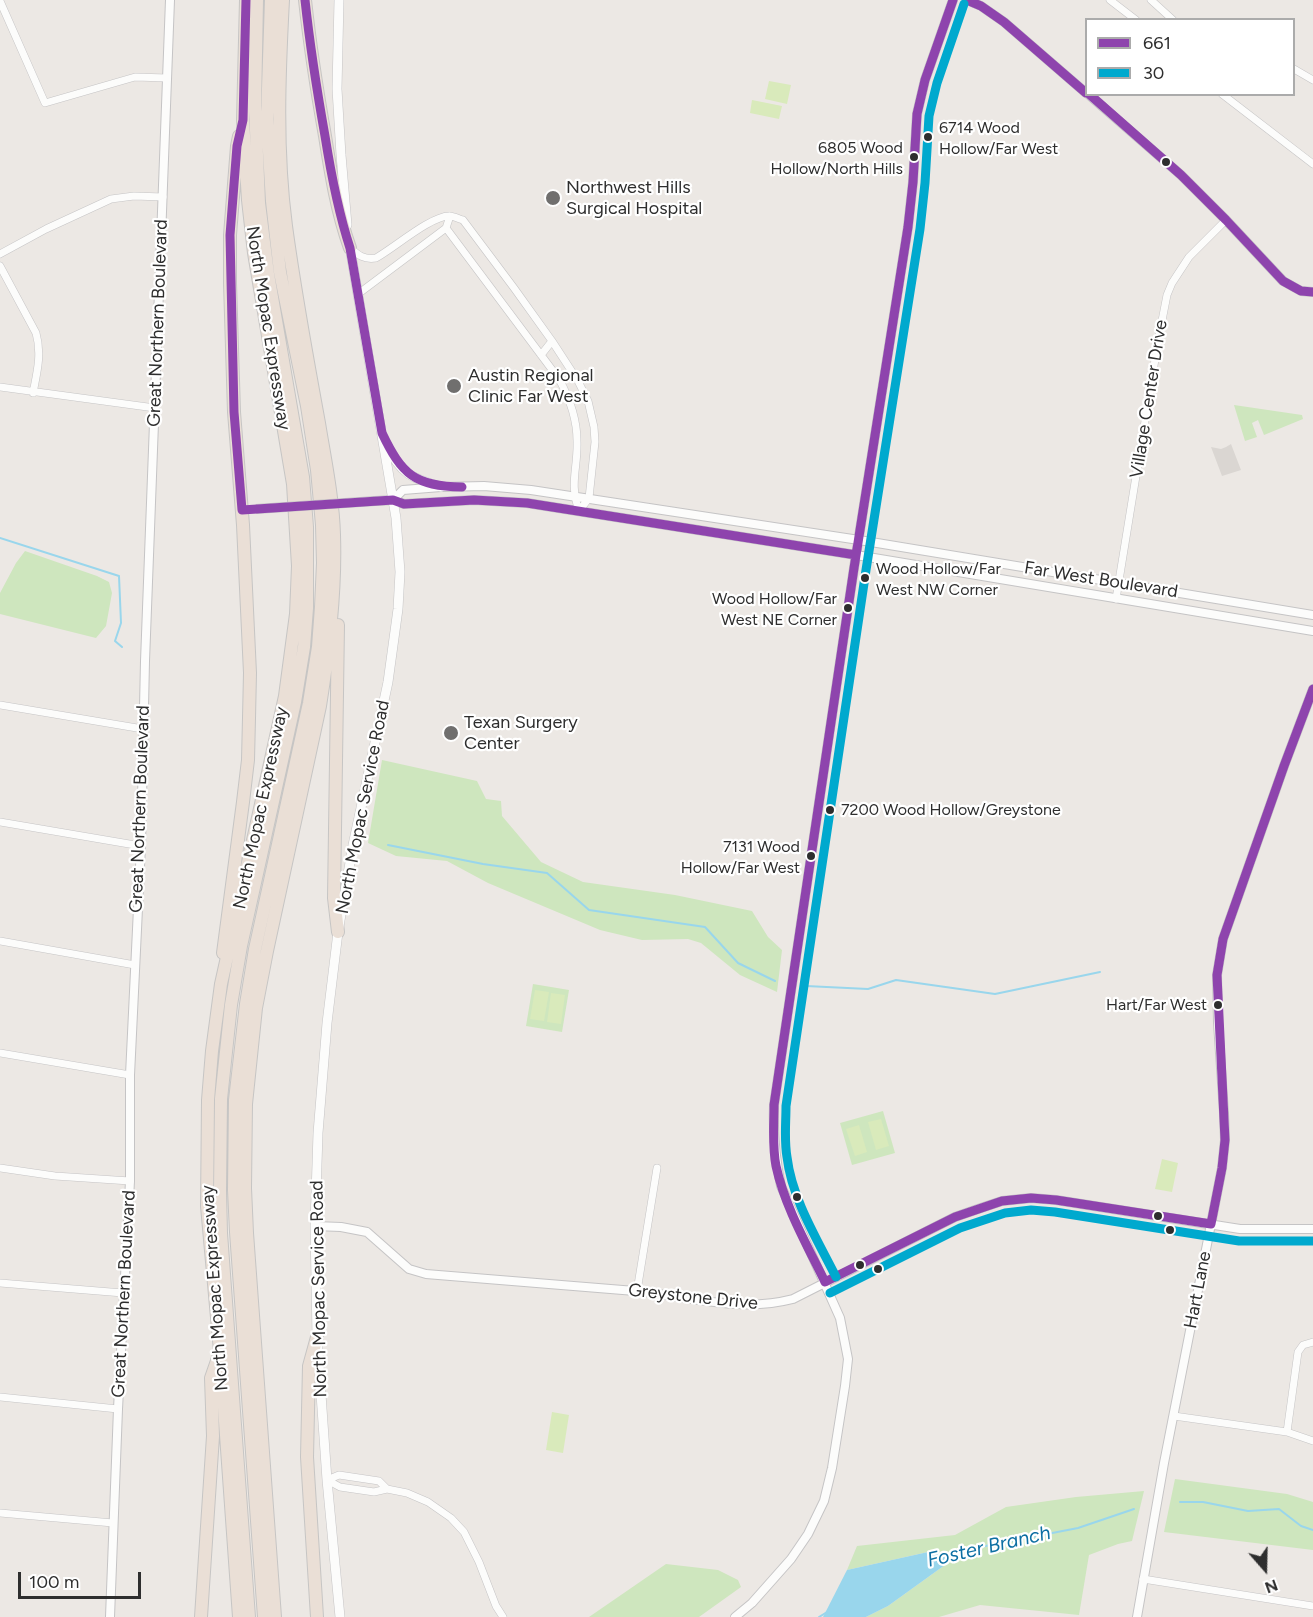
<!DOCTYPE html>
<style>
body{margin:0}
#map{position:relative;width:1313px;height:1617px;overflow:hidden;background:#ece8e4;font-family:Figtree,sans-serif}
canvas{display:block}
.legend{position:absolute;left:1085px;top:18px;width:210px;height:78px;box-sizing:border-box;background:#fff;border:2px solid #ababab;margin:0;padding:8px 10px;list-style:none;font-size:18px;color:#2e2e2e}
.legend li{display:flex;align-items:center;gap:12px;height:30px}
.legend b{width:30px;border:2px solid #ababab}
.north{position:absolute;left:1235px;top:1539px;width:60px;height:60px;-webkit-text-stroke:4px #fff;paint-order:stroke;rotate:160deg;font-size:16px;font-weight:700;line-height:24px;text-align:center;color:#2e2e2e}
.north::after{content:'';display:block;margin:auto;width:21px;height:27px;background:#2e2e2e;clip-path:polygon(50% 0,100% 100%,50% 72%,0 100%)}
.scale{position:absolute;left:18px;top:1572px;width:123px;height:27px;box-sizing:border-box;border:3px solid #2e2e2e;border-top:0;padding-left:8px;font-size:18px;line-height:21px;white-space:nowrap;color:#2e2e2e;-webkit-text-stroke:4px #fff;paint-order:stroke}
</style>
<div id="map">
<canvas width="1313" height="1617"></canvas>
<ul class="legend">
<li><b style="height:8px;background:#8e44ad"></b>661</li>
<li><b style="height:8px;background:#00a9ce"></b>30</li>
</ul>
<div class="north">N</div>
<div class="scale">100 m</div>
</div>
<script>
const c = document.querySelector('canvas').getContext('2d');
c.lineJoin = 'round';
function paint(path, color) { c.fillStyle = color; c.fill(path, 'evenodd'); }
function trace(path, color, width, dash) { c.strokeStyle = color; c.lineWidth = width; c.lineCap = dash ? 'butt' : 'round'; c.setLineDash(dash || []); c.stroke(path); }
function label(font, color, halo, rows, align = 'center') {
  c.font = font + ' Figtree,sans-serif'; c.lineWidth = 4.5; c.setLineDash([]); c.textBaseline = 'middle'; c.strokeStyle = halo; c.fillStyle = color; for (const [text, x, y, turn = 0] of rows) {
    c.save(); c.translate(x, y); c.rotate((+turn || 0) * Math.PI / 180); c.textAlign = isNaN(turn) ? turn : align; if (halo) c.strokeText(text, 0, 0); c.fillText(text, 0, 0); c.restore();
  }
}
const green = new Path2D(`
 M1234,405l68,10 1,4 -39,16 -6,-15 -6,3 5,14 -12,4z
 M25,551l72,25 12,6 3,11 -6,33 -10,12 -96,-24v-21l16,-30z
 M382,760l95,21 9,18 15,2 1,15 39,46 42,20 92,13 77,16 16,26 14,13 -5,42 -37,-17 -39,-32 -13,-4 -46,1 -42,-10 -112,-47 -41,-22 -51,-5 -28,-13z
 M533,984l36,6 -7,42 -36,-6z
 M883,1111l12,42 -43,12 -12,-42z
 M1175,1479l112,15 26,8v48l-149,-18z
 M1144,1491l-12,50 -14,3 -29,11 -10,60 -99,-10 -41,12h-73l22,-11 68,-49 -28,-5 -81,18 10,-24 98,-11 51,-28 70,-10z
 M666,1564l52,6 20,10 3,7 -42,30h-110z`);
const pitch = new Path2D(`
 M769,81l22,4 -4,19 -22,-5z
 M752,100l30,6 -3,13 -29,-6z
 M535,990l14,2 -5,29 -14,-2z
 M551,993l14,2 -4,29 -14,-2z
 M881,1119l8,27 -13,4 -8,-28z
 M859,1125l8,27 -12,4 -9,-27z
 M1162,1159l16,4 -6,29 -17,-3z
 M552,1412l17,3 -6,38 -17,-3z`);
const plaza = new Path2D(`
 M1231,444l10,26 -19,6 -11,-29 10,2 5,-2z`);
const water = new Path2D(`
 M928,1552l28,5 -68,49 -22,11h-43l24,-47z`);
const stream = new Path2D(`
 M0,538l119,38 2,47 -6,18 7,6
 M388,845l95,19 64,9 42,37 116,17 33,36 37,18
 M806,986l62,3 28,-9 99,14 105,-22
 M1180,1502h23l45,9 31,-2 22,17 12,4
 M939,1555l139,-27 56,-19
 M819,1617l8,-5`);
const minor = new Path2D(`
 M1110,0l26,20
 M1151,0l22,20
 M0,1l45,102 90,-26 32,1
 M1294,69l19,11
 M1222,94l91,70
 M446,228l113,151c11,20 18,39 18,62 1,28 -8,41 2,70
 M350,248c8,7 14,12 26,10 18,-10 55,-42 73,-42 5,0 10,3 14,4l51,68 38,53 26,40 10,20 6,26 1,15 -6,56 -10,13
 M0,254l46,-25 65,-30 23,-3 29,1
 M0,266l36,67c6,21 1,39 -3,60
 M358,294l88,-66 4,-12
 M541,355l11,-14
 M0,387l155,21
 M1116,599l42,-258 9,-46 5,-12 17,-26 37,-37
 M0,705l143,24
 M0,822l141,24
 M0,941l135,24
 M0,1053l130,22
 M0,1168l55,8 75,5
 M0,1283l123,10
 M637,1291l20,-123
 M0,1397l118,12
 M1174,1416l113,16 26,9
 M1287,1432l11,-80 5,-7 10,-3
 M327,1480l13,7 34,5 13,-3 20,4 21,9 23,16 13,14 15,30 17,44 7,11
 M327,1480l12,-5 40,6 8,8
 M0,1513l113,10
 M1143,1579l170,27`);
const tertiary = new Path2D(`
 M967,0l14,6 23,16 82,71
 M1088,94l93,81 45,45 57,61 18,10 12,1
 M393,500l10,-10 38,-3 43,-1 47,4 328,50 454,75
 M375,501l18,-1 11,4 70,-4 53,3 329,52 457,76
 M315,1226l26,1 26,5 42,37 17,5c70,6 139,11 209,17 53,5 104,22 158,8l162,-82 23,-8 24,-8 29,-3 25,2 184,29h73
 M110,1617l8,-208 12,-228v-106l11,-229 4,-185 25,-661
 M735,1617l17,-14 39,-44 17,-25 16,-33 8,-33 13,-82 3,-27 -8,-41 -59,-132c-6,-28 -8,-53 -7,-81l80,-537 54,-341 5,-45 4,-68 8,-34 28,-80
 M1137,1617l27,-154 58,-295 3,-28 -1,-27 -6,-90 -1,-48 6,-36 61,-173 29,-77`);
const secondary = new Path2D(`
 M339,0l-2,89 4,66 6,70
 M387,445c13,29 25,33 54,42
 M340,1617l-13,-137 -10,-143 -2,-111 3,-93 9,-110 11,-91 15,-87 35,-163 10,-73 2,-37 -4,-54 -47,-276`);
const motorway = new Path2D(`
 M305,0c5,46 12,91 20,136 6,38 12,76 25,112
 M338,625l-4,273 4,34
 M223,953l20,-151 5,-42 1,-42 1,-45 -7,-148 -9,-113 -4,-129v-48l7,-89 2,-10
 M201,1617l12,-181 -2,-58 7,-20
 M239,1617l-19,-266 -13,-145 1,-106 4,-49 9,-67 64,-288 11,-82 2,-48 -5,-82 -39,-231 -6,-53 -5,-80 3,-120
 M249,1617l-28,-384 -1,-42 1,-92 10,-94 10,-59 54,-244 9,-55 3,-39v-81l-4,-50 -35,-203 -9,-71 -4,-97 2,-106
 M264,1617l-28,-385 -2,-42 1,-90 11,-96 9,-55 54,-246 9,-56 3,-40 2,-44 -1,-38 -5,-55 -10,-64 -27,-134 -8,-71 -5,-82 4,-119
 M275,1617l-28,-384 -2,-45 1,-84 10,-96 11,-57 53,-245c9,-56 16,-113 14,-171 -1,-37 -9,-75 -15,-112 -12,-65 -24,-131 -33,-197 -10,-75 -7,-151 -3,-226
 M317,1617l-10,-160 2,-91 8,-29`);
const tertiaryBridge = new Path2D(`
 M256,509l119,-8`);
const bus1 = new Path2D(`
 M246,0l-3,120 -6,26 -7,89 4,177 8,98 151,-10 11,4 70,-4 53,3 329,52
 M305,0c5,46 12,91 20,136 6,38 13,75 25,112l32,185c20,42 33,53 80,54
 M953,0l-28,80 -8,34 -4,68 -5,45 -54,341 -80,537c0,20 -2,41 2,61 9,41 31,79 49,116l130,-65 47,-16 29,-3 25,2 155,24 11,-56 3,-28 -8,-165 6,-36 61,-173 29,-77
 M967,0l14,6 23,16 82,71
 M1089,94l92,81 45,45 57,61 18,10 12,1`);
const bus2 = new Path2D(`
 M836,1277c-19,-38 -44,-78 -49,-120 -3,-17 -1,-34 -1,-51l80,-536 54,-341 5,-46 4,-67 8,-33 27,-79
 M830,1293l130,-65 45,-15 26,-3 24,2 184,29h74`);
const markers = [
 [928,137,5,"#2e2e2e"],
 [914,157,5,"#2e2e2e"],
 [1166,162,5,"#2e2e2e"],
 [553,198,8,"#706f6e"],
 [454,386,8,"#706f6e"],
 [865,578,5,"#2e2e2e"],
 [848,608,5,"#2e2e2e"],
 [451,733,8,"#706f6e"],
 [830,810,5,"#2e2e2e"],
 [811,856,5,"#2e2e2e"],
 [1218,1005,5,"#2e2e2e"],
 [797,1197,5,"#2e2e2e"],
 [1158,1216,5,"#2e2e2e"],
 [1170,1230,5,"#2e2e2e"],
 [860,1265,5,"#2e2e2e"],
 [878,1269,5,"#2e2e2e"]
];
const busNames = [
 ["6714 Wood",939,128,"left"],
 ["Hollow/Far West",939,149,"left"],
 ["6805 Wood",903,148],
 ["Hollow/North Hills",903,169],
 ["Wood Hollow/Far",876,569,"left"],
 ["West NW Corner",876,590,"left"],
 ["Wood Hollow/Far",837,599],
 ["West NE Corner",837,620],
 ["7200 Wood Hollow/Greystone",841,810,"left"],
 ["7131 Wood",800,847],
 ["Hollow/Far West",800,868],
 ["Hart/Far West",1207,1005]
];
const poiNames = [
 ["Northwest Hills",566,188],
 ["Surgical Hospital",566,209],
 ["Austin Regional",468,376],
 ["Clinic Far West",468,397],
 ["Texan Surgery",464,723],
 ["Center",464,744]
];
const streetNames = [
 ["Great Northern Boulevard",158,323,-88],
 ["North Mopac Expressway",268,328,81],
 ["Village Center Drive",1149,399,-81],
 ["Far West Boulevard",1101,580,9],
 ["North Mopac Service Road",363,807,-79],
 ["North Mopac Expressway",261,808,-78],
 ["Great Northern Boulevard",140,809,-88],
 ["North Mopac Expressway",215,1288,-94],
 ["North Mopac Service Road",319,1289,-91],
 ["Hart Lane",1198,1290,-79],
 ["Great Northern Boulevard",124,1294,-87],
 ["Greystone Drive",693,1297,6]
];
const waterNames = [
 ["Foster Branch",989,1547,-13]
];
paint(green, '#cee6be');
paint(pitch, '#d9eabb');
paint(plaza, '#dad6d2');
paint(water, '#99d6ec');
trace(stream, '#99d6ec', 2);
trace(minor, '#c5c4c5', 8);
trace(tertiary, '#c5c4c5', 10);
trace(secondary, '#c5c4c5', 10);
trace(motorway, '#c6c5c4', 14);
trace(minor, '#fcfcfb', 7);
trace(tertiary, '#fcfcfb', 8);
trace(secondary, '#fcfcfb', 9);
trace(motorway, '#eadfd6', 12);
trace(tertiaryBridge, '#c5c4c5', 10, []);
trace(tertiaryBridge, '#fcfcfb', 8);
trace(bus1, '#8e44ad', 9);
trace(bus2, '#00a9ce', 9);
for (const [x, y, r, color] of markers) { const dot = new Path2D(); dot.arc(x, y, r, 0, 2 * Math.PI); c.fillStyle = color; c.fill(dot); trace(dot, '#fff', 2); }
label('16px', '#2e2e2e', '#fff', busNames, 'right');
label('18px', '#2e2e2e', '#fff', poiNames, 'left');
label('18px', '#2e2e2e', '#fff', streetNames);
label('italic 20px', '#0d6fa3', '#fff', waterNames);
</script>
